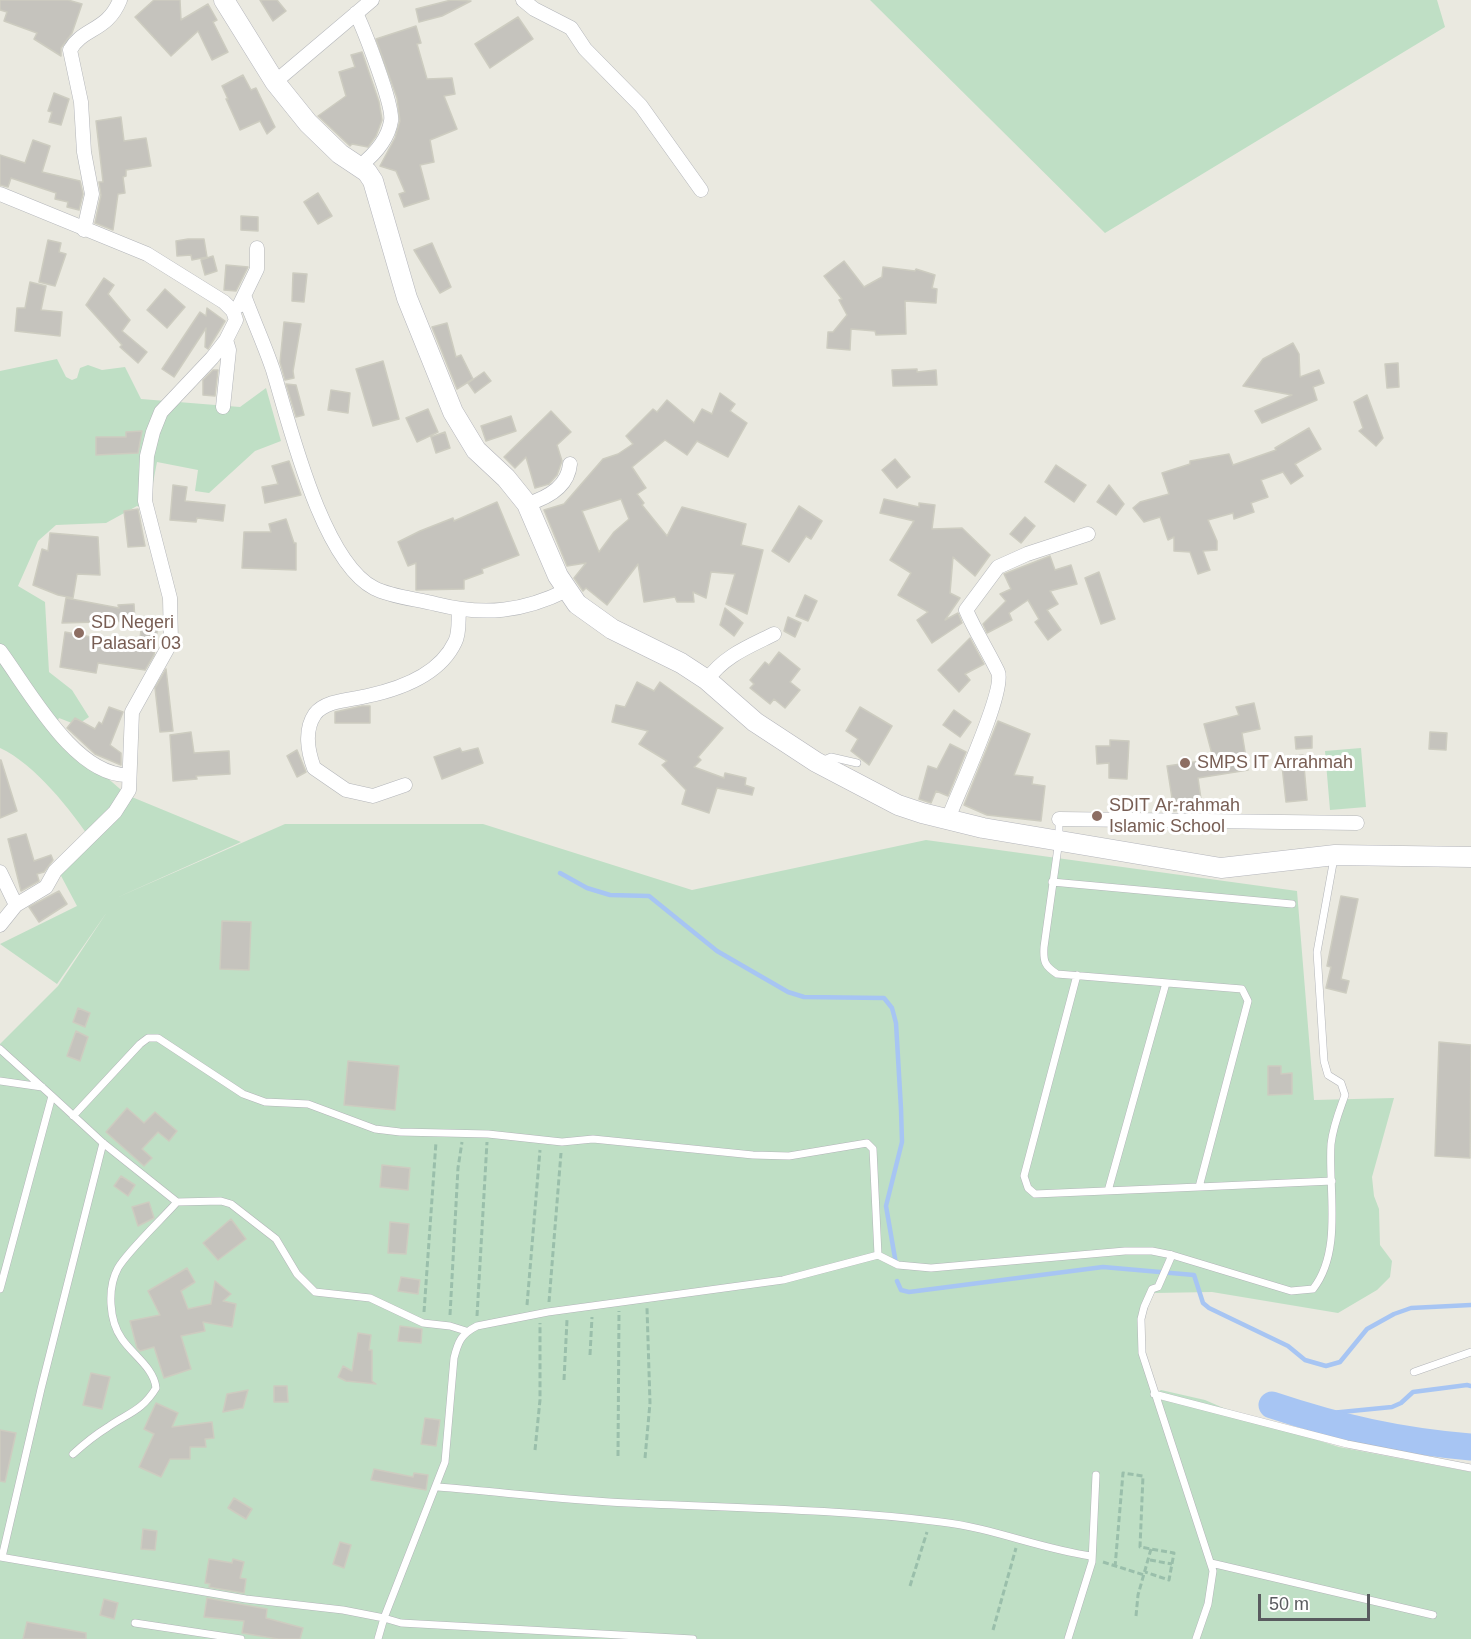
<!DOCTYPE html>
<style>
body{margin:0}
#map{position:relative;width:1471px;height:1639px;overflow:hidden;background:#eae9e0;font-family:Arial,sans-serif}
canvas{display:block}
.scale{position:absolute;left:1258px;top:1594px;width:112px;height:27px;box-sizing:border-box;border:3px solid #595b5f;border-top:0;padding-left:8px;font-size:18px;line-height:21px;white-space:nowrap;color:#595b5f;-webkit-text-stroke:4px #fff;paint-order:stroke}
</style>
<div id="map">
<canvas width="1471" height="1639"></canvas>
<div class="scale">50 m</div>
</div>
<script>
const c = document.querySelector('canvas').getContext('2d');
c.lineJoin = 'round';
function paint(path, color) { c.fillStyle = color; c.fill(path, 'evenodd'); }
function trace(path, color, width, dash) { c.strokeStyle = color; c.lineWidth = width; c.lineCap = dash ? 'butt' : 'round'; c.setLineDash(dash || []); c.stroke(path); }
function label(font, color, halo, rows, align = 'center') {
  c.font = font + ' Arial,sans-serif'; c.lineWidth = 6; c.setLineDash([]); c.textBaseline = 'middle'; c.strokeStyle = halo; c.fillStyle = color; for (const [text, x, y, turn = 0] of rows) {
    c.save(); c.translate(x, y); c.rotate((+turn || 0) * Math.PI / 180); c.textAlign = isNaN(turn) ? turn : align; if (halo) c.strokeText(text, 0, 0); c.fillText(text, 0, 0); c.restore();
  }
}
const green = new Path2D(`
 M870,0h567l8,27 -340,206z
 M57,359l9,18 6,3 5,-2 3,-10 8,-3 14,5 23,-3 16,32 99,8 26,-19 15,53 -26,10 -46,42 -14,-2 3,-21 -41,-8 -9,47 -11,-3 -31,17 -50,2 -18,16 -20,45 27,16 4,70 23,18 17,27 -12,8 -18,-7 -6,13 74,64 114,47 -125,56 169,-74h198l209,66 234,-50 371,51 17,209 80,-2 -22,79 2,19 5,13 1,36 12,16 -2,16 -13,13 -39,23 -126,-21 -58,1c-19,34 -8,65 2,100l5,-3 44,10 37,16 97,31 132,25v167h-1471v-595l58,-58 49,-74 -50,72 -57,-40 77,-38 -18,-34 34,-29c-22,-33 -58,-79 -93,-95v-377z
 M1361,748l5,59 -36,3 -5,-59z`);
const stream = new Path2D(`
 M560,873l27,15 23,7 39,1 68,55 71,41 16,5 80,1 8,10 4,15 5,86 1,33 -16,64 10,58
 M897,1281l4,9 8,2 194,-25 91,8 9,28 6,5 79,38 17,14 21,6 14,-4 27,-33 27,-15 17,-6 60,-3
 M1297,1413h34l61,-6 9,-4 12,-11 54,-7 4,1`);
const river = new Path2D(`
 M1272,1405c69,23 127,36 199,42`);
const building = new Path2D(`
 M0,0h68l14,4 -10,29 -11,15v8l-27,-17 3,-6 -33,-12 3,-9 -7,-2z
 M154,0h26l1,20 27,-16 9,16 -4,2 15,30 -16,8 -14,-29 -27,25 -36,-39z
 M260,0h17l9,11 -13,10z
 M451,0l20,1 -29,15 -23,6 -3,-13z
 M518,17l15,22 -43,29 -15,-24z
 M416,26l5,17 -4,1 10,35 25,-1 3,16 -11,2 13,33 -27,11 4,22 -14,3 9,34 -25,8 -5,-13 6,-2 -9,-21 -16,-5 15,-28 5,-17 -3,-23 -21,-59z
 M362,52l17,50 3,18 -6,16 -8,11 -16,-3 -2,2 -32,-30 28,-20 -7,-24 16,-5 -4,-12z
 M243,75l8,15 5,-2 19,39 -8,7 -7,-13 -20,9 -14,-31h2l-6,-13z
 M54,93l15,6 -8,26 -12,-3 3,-10 -4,-1z
 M121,117l3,24 22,-3 5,28 -25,4v6l-3,1 2,16 -7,1 -5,36 -18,-7 6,-28 -2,-13h4l-7,-61z
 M33,140l17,6 -8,26 38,9 3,13 -4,16 -12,-3 1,-5 -13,-3 1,-6 -45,-15 -3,9 -8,-2v-30l25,8z
 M318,193l14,23 -14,8 -14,-22z
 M241,216l17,1v14l-17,-1z
 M188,239h16l3,18 -15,3 -1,-5 -14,1 -1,-15z
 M48,240l13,3 -2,9 7,2 -11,32 -16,-4z
 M432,243l19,44 -11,6 -26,-43z
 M213,256l4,15 -12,4 -4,-15z
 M844,261l20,26 18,-10 1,-10 32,4 1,-2 19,6 -3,13 5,1 -1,14 -31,-2 1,33 -30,1 -1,-4 -24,-2 -1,21 -23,-2 1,-16h5l14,-17 -8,-15 3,-1 -18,-23z
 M226,265l22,2 -12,24 -12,-1z
 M293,273l14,1 -3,28 -12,-1z
 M104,278l10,7 -6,9 22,26 -8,11 25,21 -9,11 -18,-16 2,-2 -36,-40z
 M30,282l16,4 -5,24 21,2 -2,24 -45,-5 2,-23h8z
 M165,289l20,18 -18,21 -20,-18z
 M207,308l18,13 -17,28 -3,-2 1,-19 -32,49 -12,-8 38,-57 6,4z
 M284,322l17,2 -8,47 1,7 -9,2 -5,-18z
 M447,323l9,34 5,-2 12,24 -16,10 -25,-62z
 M1293,343l6,11 1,23 19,-7 5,13 -11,4 4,13 -55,23 -7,-12 37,-16 -49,-9 20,-27z
 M383,361l16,58 -26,7 -17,-57z
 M1398,363l1,24 -12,1 -2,-24z
 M917,369v3l19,-2 1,15 -44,1 -1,-16z
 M213,370h5l-3,26 -12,-1v-15z
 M484,372l7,9 -16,12 -7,-10z
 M286,384l10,1 8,30 -8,2z
 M331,390l19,3 -2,20 -20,-3z
 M720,393l15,11 -5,7 17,12 -19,34 -31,-16 -10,14 -22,-15 -33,27 14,21 -9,6 7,9 -2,2 25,31 15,-29 64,17 -5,21 22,5 -16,64 -21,-10 9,-30 -24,-2 -5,26 -13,-6 1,10h-17l-2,-5 -31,5 -6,-38 -31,41 -21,-17 -3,3 -9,-13 12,-15 -19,3 -23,-56 20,-6 39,-45 15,-5 15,-10 -7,-8 27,-27 4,3 10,-12 27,23 8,-14 10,5zM621,499l8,20 -15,13 -15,20 -17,-41z
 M1367,395l16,43 -7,8 -17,-15 4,-3 -9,-26z
 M428,409l10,23 -21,10 -11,-24z
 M551,411l20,21 -14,13 5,16 -5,14 -8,9 -14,4 -9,-31 -11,11 -11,-11z
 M511,416l5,15 -30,10 -5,-15z
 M1309,428l12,21 -26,15 8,12 -12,8 -8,-12 -22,8 7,17 -17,6 3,9 -20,7 -1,-6 -25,7 9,21v9l-14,1 7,19 -12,4 -8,-22 -16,-1v-14l-6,3 -8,-23 -16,5 -11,-14 7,-6 29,-8 -7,-21 28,-9v-3l39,-7 4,11 43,-15 -1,-2z
 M142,431l-4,22 -42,2v-18h30v-5z
 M445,432l5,16 -14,5 -5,-16z
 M895,459l15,18 -13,11 -15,-18z
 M289,461l12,34 -36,8 -3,-16 16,-3 -6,-18z
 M1056,465l30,20 -12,17 -29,-20z
 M173,485l14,2 -2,14 40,4 -2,16 -26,-3 -1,4 -26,-2z
 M1109,485l15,19 -8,11 -19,-13z
 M884,499l35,8v-4l16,2 -3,24 30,-1 28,27 -15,21 -22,-19 -3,36 10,5 -15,22 13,-7 4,10 -30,20 -15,-23 11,-8 -30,-17 13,-22 -21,-13 24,-39 -34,-8z
 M497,502l22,53 -37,14 1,4 -19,7v9l-48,1v-27l-8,3 -10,-24 22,-11 33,-13 1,3z
 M799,506l23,15 -11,18 -5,-3 -17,26 -17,-11z
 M138,509l7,37 -17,1 -4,-36z
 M1025,517l10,9 -14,17 -11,-9z
 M286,519l8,24h2v27l-54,-2 2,-36h27l-2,-8z
 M50,533l48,4 2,38 -23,-1 -4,24 -15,-3 -25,-10 9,-36 6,2z
 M1050,556l5,14 16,-5 6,19 -27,7 8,13 -11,6 14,20 -13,10 -13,-18 4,-3 -11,-19 -19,13 3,7 -25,13 -4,-9 23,-23 -6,-7 11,-5 -7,-15z
 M1099,572l16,47 -14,5 -16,-46z
 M805,595l12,6 -9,20 -12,-5z
 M66,598l53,10 -1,-3 16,-1 1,17 -73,2z
 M725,608l18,15 -9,13 -14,-11z
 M788,617l13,6 -6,14 -11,-6z
 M142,622l16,2 -4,31 -9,15 -47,-7 -2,10 -36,-6 5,-35 74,14z
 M970,638l14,26 -19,10 5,6 -11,12 -21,-22z
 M779,652l21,17 -10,13 10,8 -15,18 -11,-9 -4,5 -20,-16 4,-4 -4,-4 15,-18 4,3z
 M166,669l7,62 -13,1 -5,-44z
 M637,682l17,9 6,-9 63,46 -25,29 3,3 -7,7 30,11 1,-5 21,5 -1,7 9,3 -2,7 -35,-7 -8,25 -27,-9 4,-14 -24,-25 5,-4 -28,-17 9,-13 -36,-9 4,-17 9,2z
 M1254,703l6,26 -18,4 6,37 -50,8 4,28 -28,5 -7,-45 41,-6 -1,-5 5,-1 -8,-30 35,-9 -3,-8z
 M362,706h8v17h-35v-11z
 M109,707l14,5 -13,33 11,8v12l-26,-11 -28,-26 8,-10 20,11 4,-7 3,2z
 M860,707l32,19 -23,39 -18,-14 7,-12 -12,-8z
 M954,710l17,12 -11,15 -17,-12z
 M998,721l32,13 -16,41 19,2 -1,7 13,2 -4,35 -54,-6 -23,-10z
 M191,732l3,21 35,-2 1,23 -34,2 1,3 -24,2 -3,-46z
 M1430,732l17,1 -1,17 -17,-1z
 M1312,736v12l-16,1 -1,-12z
 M1110,740l19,1 -2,38 -18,-1v-15l-12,1 -1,-18h14z
 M950,744l16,8 -18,44 -12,-5 -5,12 -12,-4 9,-33 9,3z
 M460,748l2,4 16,-4 5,15 -41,16 -8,-22z
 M297,750l9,22 -9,5 -10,-21z
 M1303,755l4,45 -21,2 -5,-45z
 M1,760l16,51 -17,7v-58z
 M26,834l8,27 17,-6 2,5 -9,12 -7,2 2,7 -18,10 -13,-52z
 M59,891l8,13 -28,18 -10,-15z
 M1341,896l17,3 -17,80 8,2 -3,12 -20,-5 5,-21 -4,-1z
 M222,921l29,1 -2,48 -29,-1z
 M78,1008l12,5 -5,14 -12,-5z
 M76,1031l12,6 -8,24 -13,-5z
 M1439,1042l32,3 -1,113 -35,-2z
 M348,1061l51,5 -4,44 -51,-5z
 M1268,1066h13v8l11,-1v21l-24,1z
 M127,1108l17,15 11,-11 22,19 -8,10 -11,-9 -16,17 10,9 -8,8 -38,-34z
 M382,1165l28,3 -2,22 -28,-3z
 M121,1176l14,9 -7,11 -14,-10z
 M149,1202l5,16 -16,8 -6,-19z
 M231,1219l15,20 -28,21 -15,-17z
 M390,1222l19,2 -3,30 -18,-1z
 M187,1268l8,14 -14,9 7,18 23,-5 4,-23 16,13 -8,7 13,3 -4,23 -29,-5 2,9 -24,5 10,33 -27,9 -10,-31 -14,4 -3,-3 -7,-27 30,-6 -12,-24z
 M401,1277l19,3 -2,14 -20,-3z
 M400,1326l22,3 -1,14 -23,-2z
 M358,1333l13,2 -2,15h3v31l4,3 -30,-3 -8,-4 5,-11 9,5z
 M91,1373l19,4 -8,32 -19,-4z
 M274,1386h13l1,16h-14z
 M248,1390l-5,18 -20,4 4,-18z
 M156,1403l22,10 -6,14 40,-5 2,16 -9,1 1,8h-16v12h-20l-9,18 -22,-10 15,-33 -10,-5z
 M425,1418l15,2 -4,26 -15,-2z
 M0,1430l16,3 -11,49 -5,-1z
 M374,1469l39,8 1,-4 14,2 -2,15 -55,-10z
 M234,1498l18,11 -6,10 -18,-11z
 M143,1529l14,2 -2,19 -14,-1z
 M340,1542l11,3 -7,23 -11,-4z
 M209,1559l23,4 1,-4 11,3 -4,16 6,1 -2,14 -35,-6 1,-3 -5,-1z
 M207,1598l60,11 -1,9 37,10 -3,11h-22l-36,-6 2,-12 -40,-4z
 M104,1599l14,4 -4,16 -14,-4z
 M27,1622l59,11v6h-63z`);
const path = new Path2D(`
 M549,1302l12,-149
 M527,1305l13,-155
 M424,1312l12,-170
 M450,1315l8,-147 4,-26
 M477,1316l10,-174
 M590,1355l2,-38
 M564,1380l3,-60
 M535,1450l5,-50v-77
 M618,1456l1,-145
 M645,1458l5,-55 -3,-95
 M1150,1560l22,4
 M1103,1562l41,13
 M1115,1567l8,-94 20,3 -3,71 34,6 -5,27 -24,-8
 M910,1586l17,-54
 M1136,1616l2,-21 13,-46
 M993,1630l23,-82`);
const service = new Path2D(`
 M822,761l9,-4 26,6
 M1059,819v21l-15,107c-1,15 1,19 13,27l185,15 6,12 -49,186 133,-6
 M1052,882l240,22
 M1077,975l-53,201 4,12 7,6 164,-7
 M0,1049l52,47 -52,193
 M0,1081l42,6
 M52,1096l51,47 74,59 44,-1 10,3 45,35 21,35 18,18 55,6 53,25 27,3 16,5
 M73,1116l67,-72 8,-6h10l85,56 22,8 43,2 67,25 25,3 88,2 74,8 31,-3 160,16 36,1 78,-13 6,6 5,106
 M1108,1191l58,-208
 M1172,1255l-14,32 -6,2 -8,18 -3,12 1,34 71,218 -5,33 -12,35
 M1414,1372l57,-20
 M1154,1394l193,50 124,24
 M73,1454c11,-10 22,-19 35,-27 20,-14 34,-16 48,-39 -2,-20 -23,-33 -34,-49 -13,-18 -15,-51 -4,-71 10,-17 44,-49 59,-66
 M438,1487c63,5 127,13 190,16 104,5 209,6 313,19 52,6 99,27 150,34
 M0,1557l246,42 97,11 41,8 -6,21
 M2,1557l39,-168 62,-246
 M1211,1563l222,52
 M135,1623l106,16
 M693,1639l-292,-16 -17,-5 61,-156 9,-104c4,-16 7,-24 23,-32l71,-14 235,-32 95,-25 20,10 33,3 194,-17h27l20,4 119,36 22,-2c30,-38 15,-100 18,-145 2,-18 8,-32 14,-49l-4,-12 -13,-8 -4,-14 -7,-109 17,-94
 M1068,1639l24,-77 4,-87`);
const minor = new Path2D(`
 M523,0l11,9 37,19 14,21 56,57 60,84
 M356,13c8,17 38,93 35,108 -3,19 -16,33 -31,45
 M275,82l97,-82
 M0,194l147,60 77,48 9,9 3,9 -10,20 -14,18 -51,54 -8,20 -6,24 -2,45 25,97 1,44 -39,70 -3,78 -14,22 -60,59 -9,16 -30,18 -16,20
 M84,230l8,-36 -8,-42 -3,-50 -11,-52c13,-23 37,-18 50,-50
 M245,298c9,24 20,48 28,72 17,56 49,191 101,218 17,9 43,11 62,16 48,12 87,8 131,-14
 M239,306l18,-37v-21
 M223,407l6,-57 -3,-10
 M527,504c20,-6 41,-17 43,-40
 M0,651c29,39 75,126 129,124
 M707,680c17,-24 41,-33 67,-46
 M405,785l-32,11 -27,-6 -32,-22c-6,-16 -10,-38 1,-54 11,-14 36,-14 52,-18 33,-7 73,-22 88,-54 5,-9 3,-23 4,-32
 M948,819c9,-24 58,-129 50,-147 -10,-21 -23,-41 -32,-62l32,-43 29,-13 61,-20
 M1059,819l298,4
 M0,872l16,33`);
const secondary = new Path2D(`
 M224,0l51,82 33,41 32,31 27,18 6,9 34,117 46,114 23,38 30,28 21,26 31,72 19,28 35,25 69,34 26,17 48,42 61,40 82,43 24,8 61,15 238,40 114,-13 136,2`);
const markers = [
 [79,633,6,"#8d6e63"],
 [1185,763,6,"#8d6e63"],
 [1097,816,6,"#8d6e63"]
];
const educationNames = [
 ["SD Negeri",91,623],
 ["Palasari 03",91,644],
 ["SMPS IT Arrahmah",1197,763],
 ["SDIT Ar-rahmah",1109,806],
 ["Islamic School",1109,827]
];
paint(green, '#bfdfc5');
trace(stream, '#a7c5f3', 4.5);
trace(river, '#a7c5f3', 27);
paint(building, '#c5c3bd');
trace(building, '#cdccc0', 1.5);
trace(service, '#b3b5b9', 8);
trace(minor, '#b3b5b9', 15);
trace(secondary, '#b4b5bb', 21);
trace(path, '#9abfab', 3, [6, 3]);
trace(service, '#fff', 7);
trace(minor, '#fff', 14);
trace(secondary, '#fff', 20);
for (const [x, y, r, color] of markers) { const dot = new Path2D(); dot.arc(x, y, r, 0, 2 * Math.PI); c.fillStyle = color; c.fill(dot); trace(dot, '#fff', 2); }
label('18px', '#785e54', '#fff', educationNames, 'left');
</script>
